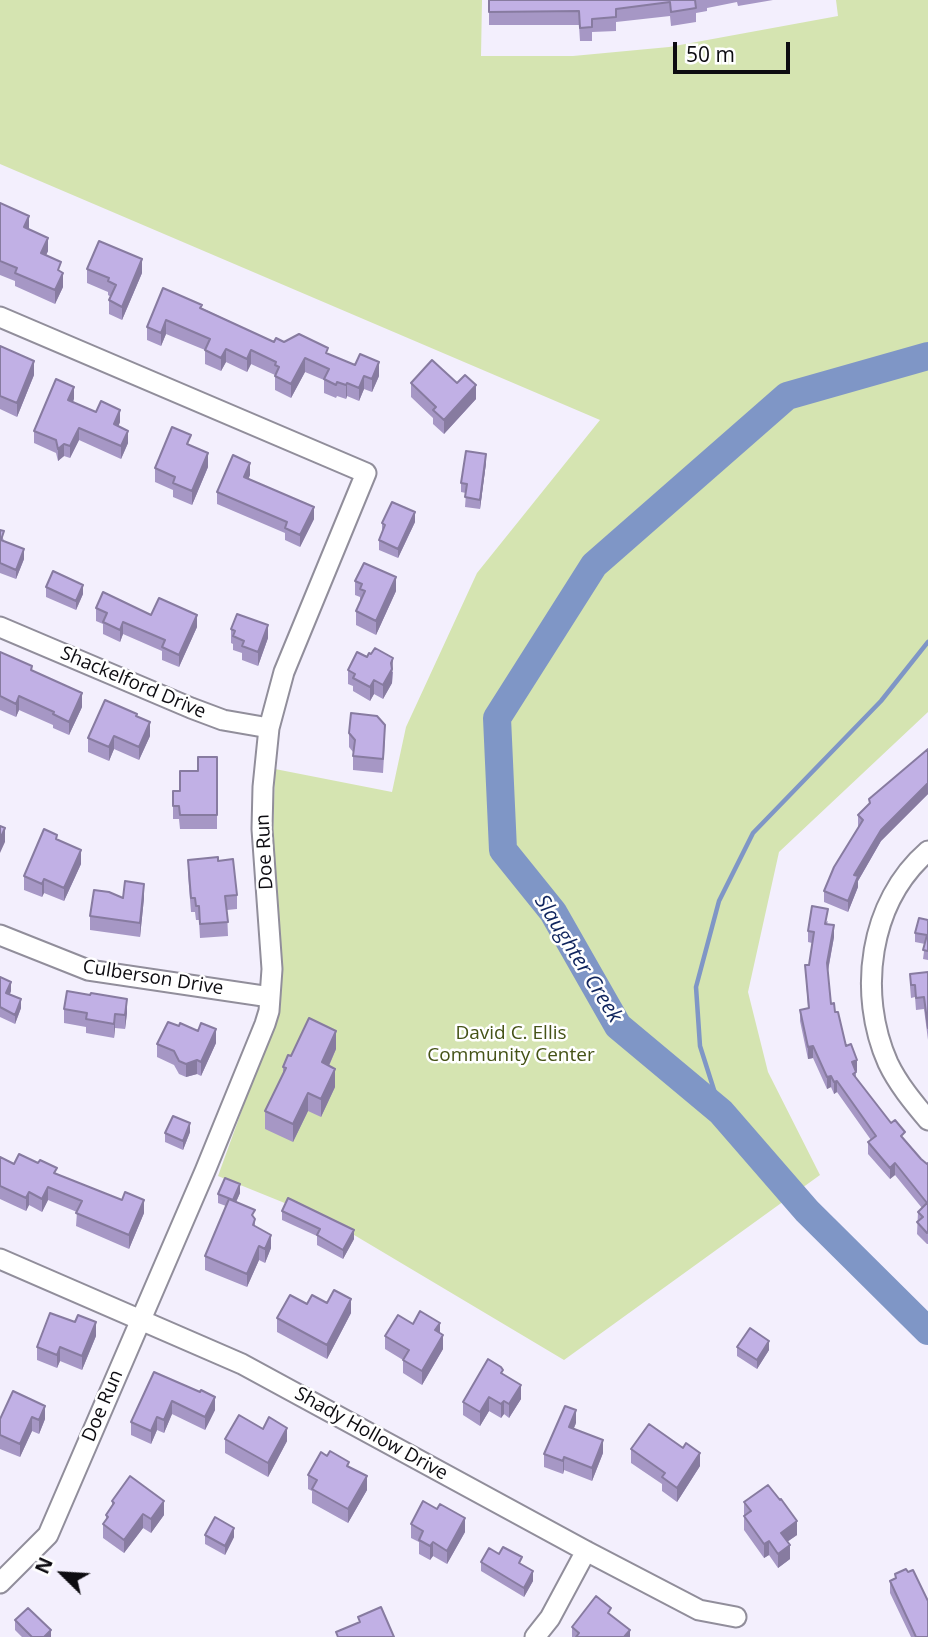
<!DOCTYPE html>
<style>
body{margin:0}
#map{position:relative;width:928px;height:1637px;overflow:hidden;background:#f3effd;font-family:"Open Sans",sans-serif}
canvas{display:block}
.north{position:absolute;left:28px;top:1539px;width:70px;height:70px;-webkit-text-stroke:5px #fff;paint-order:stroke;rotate:294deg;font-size:19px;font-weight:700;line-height:28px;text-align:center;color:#0d0c11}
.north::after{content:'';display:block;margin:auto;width:24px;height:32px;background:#0d0c11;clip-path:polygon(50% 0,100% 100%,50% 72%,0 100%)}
.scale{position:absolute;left:673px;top:42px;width:117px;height:32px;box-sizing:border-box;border:4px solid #0d0c11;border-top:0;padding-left:9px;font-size:21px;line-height:24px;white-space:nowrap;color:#0d0c11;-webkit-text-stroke:5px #fff;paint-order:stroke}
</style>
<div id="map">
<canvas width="928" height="1637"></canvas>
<div class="north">N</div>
<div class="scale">50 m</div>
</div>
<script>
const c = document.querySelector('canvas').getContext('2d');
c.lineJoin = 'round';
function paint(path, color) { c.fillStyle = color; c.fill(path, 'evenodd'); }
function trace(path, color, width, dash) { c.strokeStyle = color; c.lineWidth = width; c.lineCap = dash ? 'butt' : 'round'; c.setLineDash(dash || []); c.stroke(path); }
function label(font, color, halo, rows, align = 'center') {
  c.font = font + ' "Open Sans",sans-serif'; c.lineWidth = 5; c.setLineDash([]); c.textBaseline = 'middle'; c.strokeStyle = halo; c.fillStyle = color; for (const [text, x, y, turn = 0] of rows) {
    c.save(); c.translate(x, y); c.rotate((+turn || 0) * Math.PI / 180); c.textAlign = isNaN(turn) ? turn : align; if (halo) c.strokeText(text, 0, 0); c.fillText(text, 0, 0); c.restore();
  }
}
const green = new Path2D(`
 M0,0h482l-1,56h92l96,-9 169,-31 -2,-16h92v712l-149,140 -31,140 20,80 52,103 -256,185 -230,-137 -116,-47 49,-135 8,-272 117,23 14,-65 71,-154 123,-153 -600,-256z`);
const stream = new Path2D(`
 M721,1112l-21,-66 -4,-59 23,-86 34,-68 128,-132 47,-59`);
const river = new Path2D(`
 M928,356l-141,40 -193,169 -97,153 6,132 50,62 65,114 103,86 86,99 121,120`);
const street = new Path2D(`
 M0,317l366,156 -82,199 -15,56 -6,59 -1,42 10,140 -3,42 -4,13 -60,147 -157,364 -48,48
 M0,627l191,81 32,12 46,8
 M928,851c-59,51 -71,142 -40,212 10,21 25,39 40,57
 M0,935l88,35 182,27
 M0,1259l242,105 344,187 113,59 37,7
 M535,1637l15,-19 36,-67`);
const wall = new Path2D(`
 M489,0h284l-35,6 -1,-4 -30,6v3l-11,2v9l-25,4 -1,-10 -54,6v9l-24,1v9h-12l-1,-16h-90z
 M0,203l29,26 19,22 -2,4 15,17 2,15 -8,17 -40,-18v-5l-15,-6z
 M87,269l55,4 -20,47 -13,-6v-14l2,-3 -3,-2v-3l-21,-9z
 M202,308l72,34h10l44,12 51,22 -7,16 -8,-3 -5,12 -12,-5 -1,3 -9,-3 -1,2 -12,-5v-13l-19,-8 -14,26 -16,-8v-15l-24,-11 -4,8 -21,-10 -5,9 -16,-7v-14l-39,-16 -5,12 -14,-6v-13z
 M0,346l34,29 -17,42 -17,-8z
 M411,383h46l19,16 -32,35 -11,-10v-6l-22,-21z
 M74,399l-1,3 47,20 -2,4 10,17 -7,16 -42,-19 -9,18 -6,-2 -6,5 -2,-8 -22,-10v-12z
 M486,463l-6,46 -15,-2 1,-14 -5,-1v-9z
 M208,467l-16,38 -19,-8v-7l-18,-8v-14z
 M250,475l-2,4 66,40 -14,28 -15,-7v-7l-68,-29v-12z
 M415,522l-17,36 -19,-8v-10l3,-8v-9z
 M0,530l4,11 20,18 -8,20 -16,-6z
 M355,581l41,10 -20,44 -20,-10v-14l4,-8v-6l-5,-2z
 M46,587l37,7 -7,16 -30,-13z
 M96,608l55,7 46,12 -18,40 -17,-7v-9l-39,-17 -3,8 -17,-8v-10l-7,-3z
 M231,629l37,9 -10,28 -16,-6v-7l-9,-3v-6l-2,-1z
 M0,652l32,19 50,36 -13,28 -16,-7v-3l-34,-15 -3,7 -16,-7z
 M348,670l45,2 -1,11 -9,16 -9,-5 -4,7 -17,-10v-5l-5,-2z
 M137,716l13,20 -11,24 -25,-11 -5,12 -21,-9v-14z
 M349,733l36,6 -2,34 -30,-3v-18l-4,-5z
 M928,749v45l-47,47 -23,40v6l-10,25 -24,-10v-11l35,-64 -1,-1v-11z
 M217,757v72h-37l-1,-10h-6v-28h7l18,-20z
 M188,860l30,1 19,34v14l-10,1 1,26 -28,2 -1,-18h-3l-1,-8h-4l-3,-38z
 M81,864l-17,37 -20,-8 -2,4 -18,-7v-14z
 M123,898h21l-4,39 -50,-7v-14z
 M928,920v40l-5,-1 2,-15 -10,-2v-9z
 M828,921l-1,3 7,13 -6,34 3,33 4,8 11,34 11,25 -1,1v6l35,45 30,36 6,5 1,-1v81h-1l-10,-10 1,-22 4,-4 -27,-33 -5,4 -22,-25v-12l3,-2 -34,-48 -3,2 -3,-7 -4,2 -14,-31 -5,1 -8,-38v-11l8,-2 -3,-43h4l3,-22 -4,-1v-11z
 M928,972v68l-4,-31 -8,1 -1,-13 -4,1 -1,-12v-12z
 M0,977l11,14 -1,3 11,14 -6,16 -15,-7z
 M64,1009l63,4 -2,16 -10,-1 -1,10 -28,-5v-6l-22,-4z
 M216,1043l-15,33 -4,-2 -11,3 -7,-3 -5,-9 -17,-8v-13z
 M336,1049l-7,17 6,21 -14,30 -13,-6 -15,31 -28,-13v-18l18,-38v-6l8,-11z
 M190,1132l-7,18 -18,-8v-9z
 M0,1157l14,7 43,10 87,39 -15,36 -53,-23 1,-14 -29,-12 -6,12 -13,-7 -3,6 -26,-12z
 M240,1193l-4,9 19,16v8l16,22 -6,15 -6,-3 -12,27 -42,-17v-14l21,-50 -8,-3v-9z
 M282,1211l72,28 -11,20 -26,-14v-9l-35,-16z
 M307,1304l44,9 -24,46 -50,-27v-14z
 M413,1324l27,9 3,16 -21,36 -19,-12v-13l-18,-11v-13z
 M96,1336l-14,34 -22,-9 -3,7 -20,-8v-13z
 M737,1347l32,3 -12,19 -20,-13z
 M154,1372l61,38 -10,20 -33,-16 -8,19 -7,-3 -6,14 -20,-9v-13z
 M503,1374l18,25 -12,19 -5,-4 -3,4 -12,-7 -9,15 -17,-11v-13z
 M13,1391l32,28 -6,15 -7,-3 -12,26 -20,-8v-30z
 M576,1423l-2,5 29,25 -11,28 -28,-11 -1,4 -19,-7v-13z
 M225,1439l62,2 -19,36 -43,-24z
 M631,1449l69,17 -23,36 -15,-11v-7l-31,-21z
 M349,1467l18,23 -19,33 -36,-20v-12l-4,-2v-14z
 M112,1501l52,14 -13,18 -8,-5 -19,25 -21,-15v-14l3,-3v-6l6,-9z
 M744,1502l53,33 -10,7 3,17 -12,9 -9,-13 -5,3 -20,-28z
 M411,1524l54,8 -18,32 -14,-8 -3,4 -11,-6v-12l-8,-4z
 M205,1535l29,2 -9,18 -20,-11z
 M499,1554l23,11 11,16 -9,16 -43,-26v-9z
 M908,1572l20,65h-17l-21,-44v-12l5,-2v-5z
 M611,1615l19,22h-58v-10z
 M15,1620l36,17h-29l-7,-7z`);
const shadedWall = new Path2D(`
 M29,216v13l-5,-2z
 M48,238v13l-7,15v-13z
 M142,259v14l-20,47v-13z
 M63,273v14l-8,17v-14z
 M166,320v14l-5,12v-13z
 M226,349v13l-5,9v-13z
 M251,350v14l-4,8v-13z
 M305,358v14l-14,26v-14z
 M34,361v14l-17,42v-14z
 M379,362v14l-7,16v-13z
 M364,376v13l-5,12v-13z
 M347,383v13l-1,3v-14z
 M476,385v14l-32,35v-14z
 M74,387v12l-6,13v-12z
 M120,410v12l-6,15v-13z
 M79,428v12l-9,18v-12z
 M128,431v12l-7,16v-13z
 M64,444v12l-6,5v-12z
 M208,453v14l-16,38v-14z
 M486,454v9l-6,46v-9z
 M250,463v12l-6,14v-12z
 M314,507v12l-14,28v-12z
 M415,512v10l-17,36v-9z
 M24,549v10l-8,20v-9z
 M396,577v14l-20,44v-14z
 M83,585v9l-7,16v-9z
 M197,615v12l-18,40v-12z
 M123,622v12l-3,8v-12z
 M268,625v13l-10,28v-14z
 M393,658l-1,25 -9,16v-14z
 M374,680v14l-4,7v-14z
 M82,693v14l-13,28v-13z
 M19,696v14l-3,7v-13z
 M150,722v14l-11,24v-13z
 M114,736v13l-5,12v-14z
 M928,783v11l-47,47 -23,40v6l-10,25v-11l6,-26 27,-45z
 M5,828v14l-5,11v-14z
 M81,850v14l-17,37v-13z
 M44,879v14l-2,4v-13z
 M144,884v14l-4,39v-14z
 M834,925v12l-7,38v-12z
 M11,982v9l-5,11v-9z
 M21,999v9l-6,16v-9z
 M127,999v14l-2,16v-14z
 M115,1014v14l-1,10v-14z
 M216,1029v14l-15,33v-14z
 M336,1031v18l-14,32v-19z
 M813,1046v12l-5,1v-12z
 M197,1060v14l-11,3v-13z
 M857,1060v11l-5,3v-12z
 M335,1069v18l-14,30v-18z
 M831,1076v11l-4,2v-12z
 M837,1081v11l-3,2v-12z
 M308,1093v18l-15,31v-18z
 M190,1123v9l-7,18v-9z
 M895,1163v12l-5,4v-11z
 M240,1184v9l-7,16v-9z
 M48,1187v13l-6,12v-13z
 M29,1192v13l-3,6v-13z
 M144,1200v13l-15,36v-14z
 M354,1230v9l-11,20v-9z
 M271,1235v13l-6,15v-14z
 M259,1246v14l-12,27v-13z
 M351,1299v14l-24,46v-14z
 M96,1322v14l-14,34v-14z
 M440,1323v14l-5,-7z
 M443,1335v14l-21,36v-14z
 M769,1341v9l-12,19v-9z
 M60,1347v14l-3,7v-13z
 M521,1385v14l-12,19v-14z
 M215,1397v13l-10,20v-13z
 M489,1397v14l-9,15v-14z
 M172,1401v13l-8,19v-13z
 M504,1401v13l-3,4v-14z
 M45,1406v13l-6,15v-14z
 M576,1410v13l-7,16v-12z
 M32,1417v14l-12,26v-13z
 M157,1417v13l-6,14v-13z
 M287,1428v13l-19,36v-14z
 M603,1440v13l-11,28v-13z
 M700,1453v13l-23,36v-14z
 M564,1457v13l-1,4v-13z
 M367,1476v14l-19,33v-14z
 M164,1501v14l-13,18v-14z
 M143,1514v14l-19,25v-13z
 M465,1518v14l-18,32v-13z
 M797,1521v14l-16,11v-13z
 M234,1528v9l-9,18v-9z
 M769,1541v14l-5,3v-14z
 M433,1542v14l-3,4v-14z
 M790,1545v14l-12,9v-14z
 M533,1571v10l-9,16v-9z
 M51,1630v7h-7z
 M630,1630v7h-6z`);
const building = new Path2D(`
 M489,0h206l1,8 -25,4 -1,-10 -54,7v8l-24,2v8l-12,1 -1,-17 -90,1z
 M0,203l29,13 -5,11 24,11 -7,15 20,9 -3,8 5,3 -8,17 -40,-17 2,-5 -17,-7z
 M99,241l43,18 -20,48 -13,-7 7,-15 -8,-4 1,-3 -22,-9z
 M163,288l39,17 -2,3 74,34 2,-4 8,4 15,-8 29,14 -2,5 29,12 5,-11 19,8 -7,17 -8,-3 -5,12 -12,-5 -1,2 -9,-3 -1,3 -12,-6 5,-10 -24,-11 -14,26 -16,-8 4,-9 -4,-2 1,-3 -25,-12 -4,9 -21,-10 -5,9 -16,-8 5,-11 -44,-19 -5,13 -14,-6z
 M0,346l34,15 -17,42 -17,-7z
 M432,360l25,23 8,-8 11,10 -32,35 -11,-10 3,-3 -25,-24z
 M56,379l18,8 -6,13 28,12 5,-11 19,9 -6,14 14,7 -7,15 -42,-18 -9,18 -6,-2 -6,5 -2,-9 -22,-9z
 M172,427l19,8 -4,9 21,9 -16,38 -19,-8 2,-6 -20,-9z
 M466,451l20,3 -6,46 -15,-3 2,-13 -6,-1z
 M233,455l17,8 -6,14 70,30 -14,28 -15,-7 2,-6 -70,-30z
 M392,502l23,10 -17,37 -19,-9 6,-15 -3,-2z
 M0,530l4,1 -3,9 23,9 -8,21 -16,-7z
 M364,563l32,14 -20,44 -20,-10 9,-20 -5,-2 2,-5 -7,-3z
 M53,571l30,14 -7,16 -30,-14z
 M103,592l48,23 8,-17 38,17 -18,40 -17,-8 3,-7 -42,-18 -3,8 -17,-8 4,-9 -11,-5z
 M237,614l31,11 -10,27 -16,-6 2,-5 -11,-5 2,-5 -4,-2z
 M375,648l18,10 -2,5 1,6 -9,16 -9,-5 -4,7 -17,-9 2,-4 -7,-4 9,-18 10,5 2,-4 2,1z
 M0,652l32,14 -1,4 51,23 -13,29 -16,-8 1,-2 -35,-16 -3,8 -16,-8z
 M105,700l32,14 -1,2 14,6 -11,25 -25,-11 -5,11 -21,-9z
 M351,713l26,3 8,9 -2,34 -30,-3 2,-16 -6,-7z
 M928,749v34l-47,47 -27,45 4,1 -10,25 -24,-10 10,-24 29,-47 -5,-5 12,-12 -1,-4z
 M198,757h19v58h-37l-1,-9h-6v-15h7v-20h18z
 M0,826l5,2 -5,11z
 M44,829l13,6 -1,4 25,11 -17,38 -20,-9 -2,5 -18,-8z
 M218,857v4l15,-2 4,36 -12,1 3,26 -28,2 -1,-18h-3l-1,-8h-4l-3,-38z
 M125,881l19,3 -4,39 -50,-7 4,-26 15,2 14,6z
 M812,906l16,3 -3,15 9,1 -7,38 4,41 3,-1 1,9h3l8,34 5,-2 6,16 -5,2 4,10 -3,2 38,49 4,-3 10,12 -4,4 20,23 6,5 1,-1v69l-1,1 -10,-11 6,-5 -5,-5 9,-9 -32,-40 -5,5 -22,-26 8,-6 -39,-55 -3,1 -3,-6 -4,1 -14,-31 -5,1 -8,-37 9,-2 -4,-43h4l5,-33 -6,-1z
 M919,918l9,2v31l-5,-1 4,-15 -12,-2z
 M928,972v56l-4,-31 -8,1 -1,-13h-4l-1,-11z
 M0,977l11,5 -5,11 15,6 -6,16 -15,-8z
 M67,991l23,4 1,-2 36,6 -2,16 -10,-1 -1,10 -28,-5 1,-6 -23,-4z
 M309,1018l27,13 -14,31 13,7 -14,30 -13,-6 -15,31 -28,-13 21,-43 -3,-1 5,-12 3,1z
 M168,1022l11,4 1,-3 18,8 3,-8 15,6 -15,33 -4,-2 -11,4 -7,-3 -5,-10 -17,-7z
 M173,1116l17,7 -7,18 -18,-8z
 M19,1154l19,9 2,-3 17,8 -3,5 68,27 3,-8 19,8 -15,35 -53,-22 6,-12 -34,-14 -6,12 -13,-7 -3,6 -26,-12v-29l14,7z
 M225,1178l15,6 -7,16 -15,-6z
 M288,1198l66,32 -11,20 -26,-15 3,-6 -38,-18z
 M229,1199l26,11 -3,5 3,4 -2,6 18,10 -6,14 -6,-3 -12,28 -42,-18z
 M334,1290l17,9 -24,46 -50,-27 13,-23 17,9 5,-9 15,8z
 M420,1311l20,12 -5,7 8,5 -21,36 -19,-11 6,-10 -24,-14 13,-21 15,9z
 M50,1313l25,9 3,-7 18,7 -14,34 -22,-9 -3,8 -20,-8z
 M750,1328l19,13 -12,19 -20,-13z
 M488,1359l13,8 2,3 -2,3 20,12 -12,19 -5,-3 -3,3 -12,-7 -9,15 -17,-10z
 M154,1372l46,20 1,-2 14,7 -10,20 -33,-16 -8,19 -7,-3 -6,14 -20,-9z
 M13,1391l32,15 -6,14 -7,-3 -12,27 -20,-9v-16z
 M565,1406l11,4 -7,17 34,13 -11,28 -28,-11 -1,4 -19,-7z
 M239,1415l24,14 6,-12 18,11 -19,35 -43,-24z
 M649,1424l34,24 3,-5 14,10 -23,35 -15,-11 3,-4 -34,-24z
 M330,1451l19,11 -2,4 20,10 -19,33 -36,-20 5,-9 -9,-5 13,-23 6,4z
 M130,1476l34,25 -13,18 -8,-5 -19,26 -21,-16 5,-7 -2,-2 8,-12 -2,-2z
 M768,1485l12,15 1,-1 16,22 -16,12 9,12 -12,9 -9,-13 -5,3 -20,-28 7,-5 -7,-9z
 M423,1501l14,8 3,-5 25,14 -18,33 -14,-9 -3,4 -11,-6 4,-9 -12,-7z
 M215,1517l19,11 -9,18 -20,-11z
 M503,1547l19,10 -3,6 14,8 -9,17 -43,-26 8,-14 10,6z
 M906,1569l2,3 5,-2 15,31v36h-12l-26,-56 6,-3 -1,-4z
 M596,1596l15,12 -3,5 22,17 -6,7h-48l3,-4 -7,-6z
 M381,1607l13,30h-56l-2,-5 24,-10 -2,-5z
 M28,1608l23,22 -7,7h-12l-17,-17z`);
const streetNames = [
 ["Shackelford Drive",133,683,23],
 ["Doe Run",265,852,-93],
 ["Culberson Drive",153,978,9],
 ["Doe Run",103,1406,-67],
 ["Shady Hollow Drive",371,1434,29]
];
const parkNames = [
 ["David C. Ellis",511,1034],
 ["Community Center",511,1056]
];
const waterNames = [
 ["Slaughter Creek",578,959,58]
];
paint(green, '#d5e4b1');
trace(stream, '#7f96c6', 4.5);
trace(river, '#7f96c6', 28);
trace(street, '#918e9b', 23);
trace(street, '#fff', 19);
paint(wall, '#a697c5');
paint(shadedWall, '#877ba0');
paint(building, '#c1b0e5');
trace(building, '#877ba0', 2);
label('19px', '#0d0c11', '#fff', streetNames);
label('19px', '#455317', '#fff', parkNames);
label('italic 21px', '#0f245d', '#fff', waterNames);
</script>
